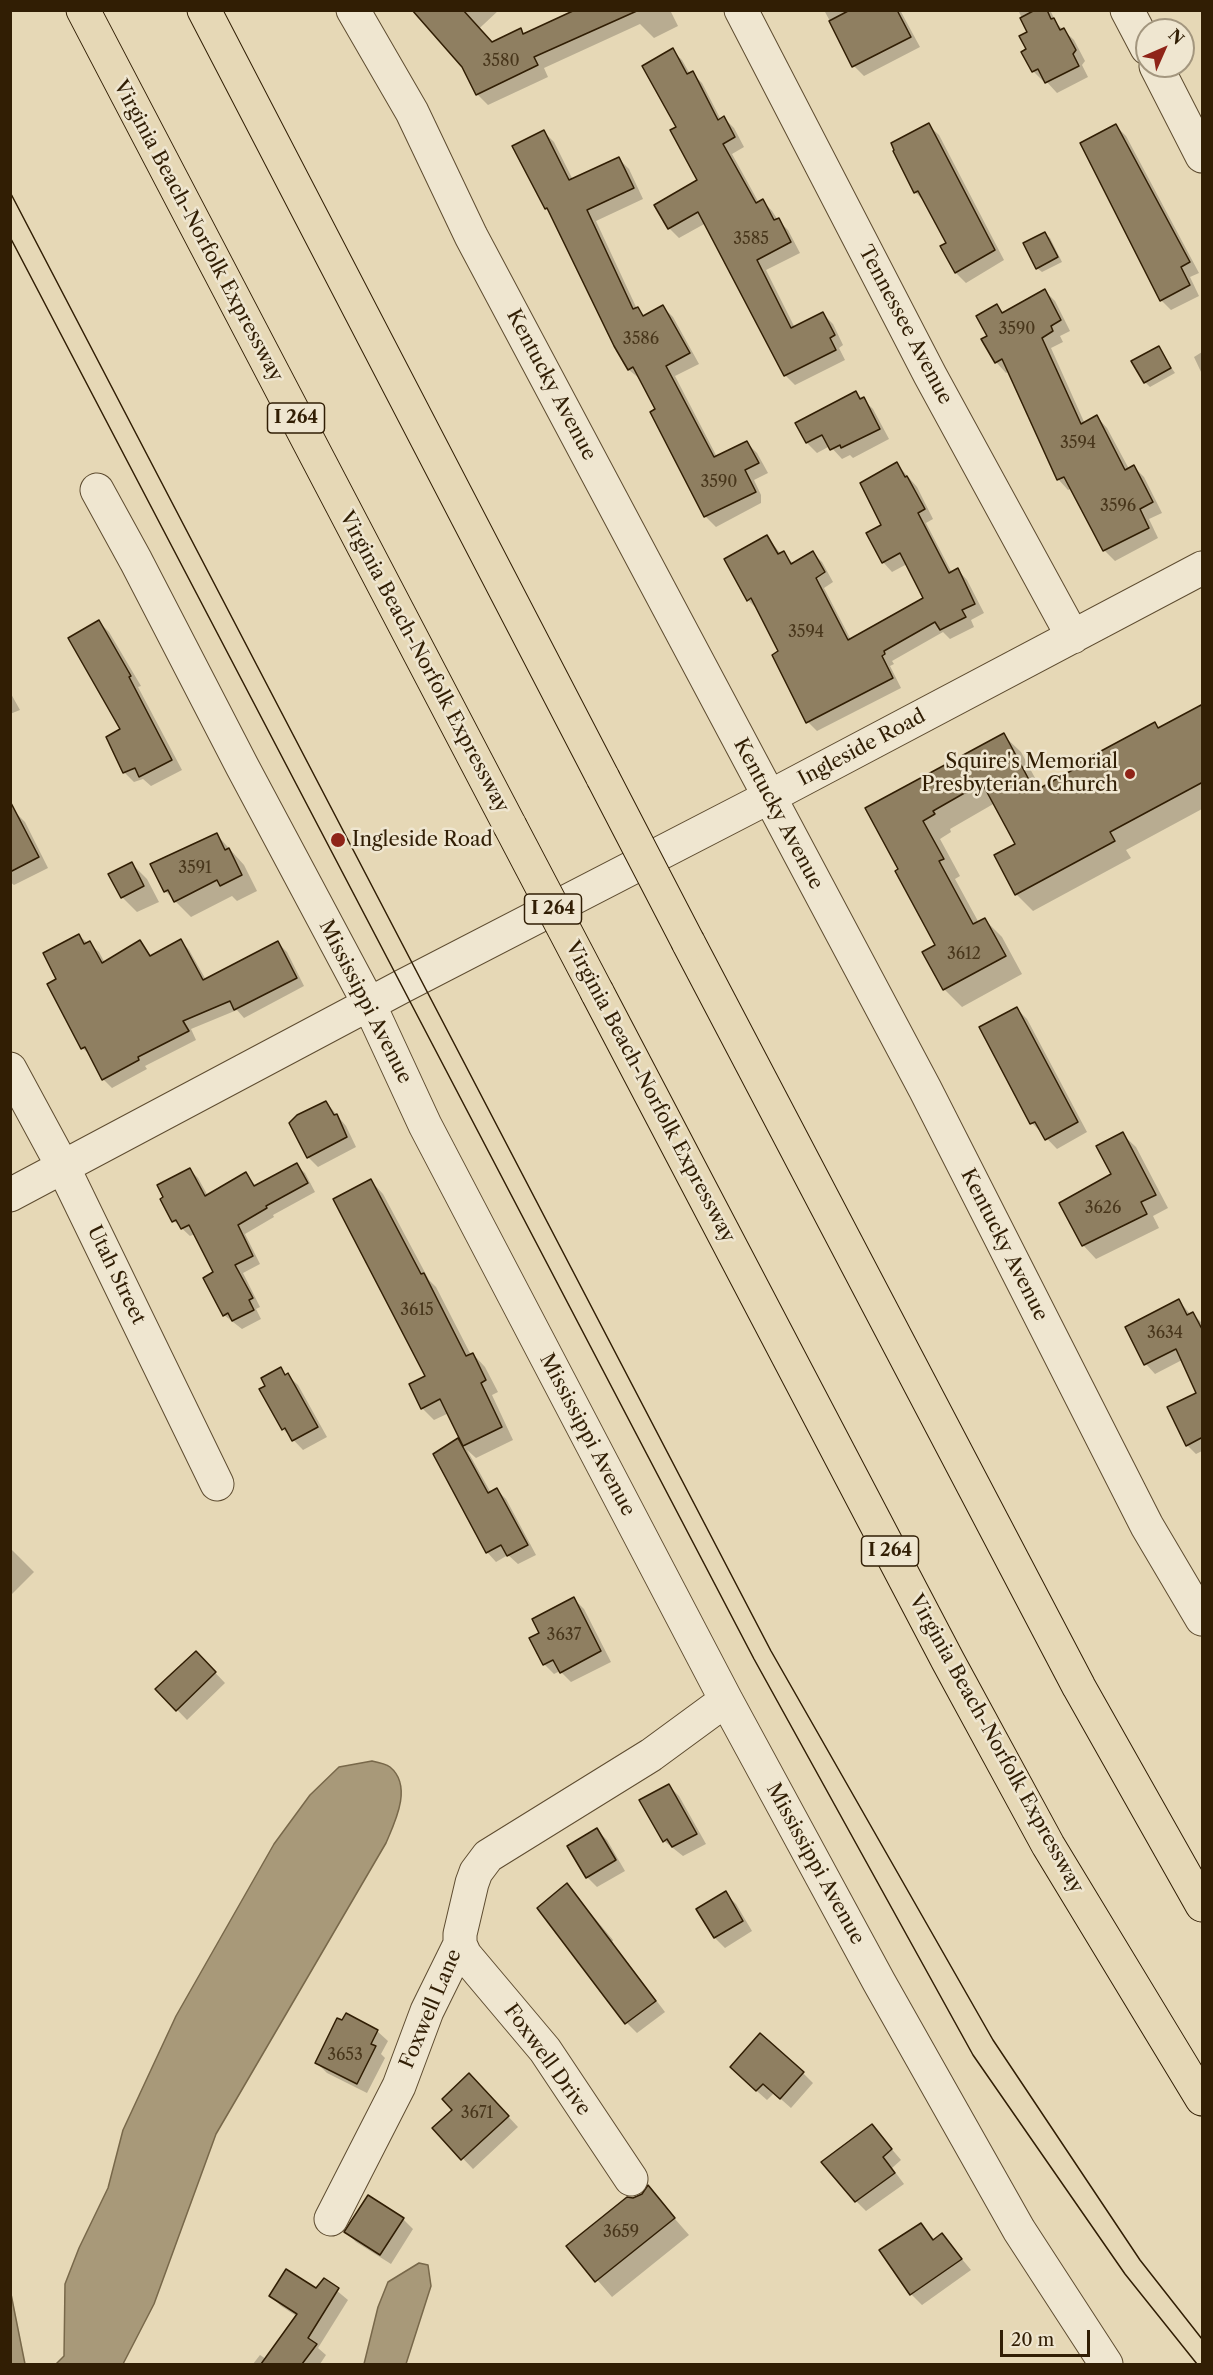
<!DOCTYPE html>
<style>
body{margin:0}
#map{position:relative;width:1213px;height:2375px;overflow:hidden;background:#e6d8b6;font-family:"Libre Caslon Text",serif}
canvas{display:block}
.frame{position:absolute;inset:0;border:12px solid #311e04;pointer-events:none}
.north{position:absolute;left:1135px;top:18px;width:60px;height:60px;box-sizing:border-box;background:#efe6d0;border:2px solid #a3967e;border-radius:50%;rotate:45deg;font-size:16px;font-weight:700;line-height:24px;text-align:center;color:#311e04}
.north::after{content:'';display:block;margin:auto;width:21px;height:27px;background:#8f2418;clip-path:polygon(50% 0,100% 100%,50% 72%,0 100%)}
.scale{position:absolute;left:1000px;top:2330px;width:90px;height:27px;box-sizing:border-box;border:3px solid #311e04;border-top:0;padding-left:8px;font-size:18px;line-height:21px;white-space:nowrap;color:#311e04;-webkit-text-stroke:4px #efe6d0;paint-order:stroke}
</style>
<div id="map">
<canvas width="1213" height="2375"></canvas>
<div class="frame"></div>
<div class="north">N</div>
<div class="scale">20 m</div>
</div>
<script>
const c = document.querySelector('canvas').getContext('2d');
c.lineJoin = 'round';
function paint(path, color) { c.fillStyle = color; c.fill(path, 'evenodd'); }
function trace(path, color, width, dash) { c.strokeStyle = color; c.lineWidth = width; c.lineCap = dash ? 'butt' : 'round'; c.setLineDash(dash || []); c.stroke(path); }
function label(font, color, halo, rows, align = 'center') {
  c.font = font + ' "Libre Caslon Text",serif'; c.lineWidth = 5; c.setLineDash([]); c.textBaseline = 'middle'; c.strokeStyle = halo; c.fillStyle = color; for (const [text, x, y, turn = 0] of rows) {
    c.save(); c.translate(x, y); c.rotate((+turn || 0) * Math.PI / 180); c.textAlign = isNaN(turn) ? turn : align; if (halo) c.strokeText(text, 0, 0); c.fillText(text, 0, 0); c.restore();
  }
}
const water = new Path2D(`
 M372,1761c5,1 14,3 18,6 23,19 5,55 -4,76l-170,291 -62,170 -31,60h-67l8,-8 1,-72 14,-36 29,-60 15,-58 53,-114 98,-172 36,-49 29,-28z
 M419,2263l9,2 3,21 -25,78h-42l14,-57 10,-25z
 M11,2294l14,70h-14z`);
const shadow = new Path2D(`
 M414,10h85l-46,43z
 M579,10h91l8,16 -24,12 -14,-14 -96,44 4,9 -60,28 -11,-11 43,-64 5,5z
 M824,10h76l20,37 -56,29 -10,-10z
 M1018,10h32l7,14 17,16 11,21 -3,4 6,12 -31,16 -12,-13 -2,1 -10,-10 -5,-21 1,-18z
 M672,50l10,10 8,14 2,-1 10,10 19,37 3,-2 10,10 10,19 -12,7 27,49 4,-2 9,10 6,9 10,10 12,23 -34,17 29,58 28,-14 10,10 10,21 -4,3 6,12 -50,25 -10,-10 -79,-152 -27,15 -10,-10 -12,-22 42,-25 -21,-53z
 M928,125l11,10 65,125 -38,23 -10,-10 -14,-26 6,-4 -22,-40 -11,-11z
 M1116,126l10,10 73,137 -9,4 9,19 -28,14 -10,-10z
 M544,132l10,10 19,38 46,-21 10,10 14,30 -47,22 41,88 9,8 17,-10 10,10 26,47 -24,12 42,81 30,-14 10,10 11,20 -14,7 7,15v8l-45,24 -10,-10 -54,-105 5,-2 -17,-31 -11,-9 -77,-156 -6,-6z
 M1045,234l5,4 12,24 -20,10 -5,-4z
 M1045,291l10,10 15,30 -10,5 3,6 -12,6 34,76 12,-7 10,11 22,41 5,-2 10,10 18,36 -13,6 9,19 -43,23 -10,-10 -33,-63 -4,2 -10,-11 -49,-108 -3,2 -10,-11 -13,-23 6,-3 8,-30 7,7z
 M1158,348l17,25 -25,14 -5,-5z
 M1202,352v22l-8,-17z
 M856,393l17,16 16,30 -36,19 -3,-3 -8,4 -12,-13 -13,7 -10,-10z
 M897,464l20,23 16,32 -7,4 26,50 6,-3 9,10 17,33 -13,7 3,7 -24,12 -7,-7 -51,29 2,3 -4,2 11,22 -84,43 -9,-9 -28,-70 -22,-42 -10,-10 19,-63 14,17 2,-1 11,11 19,-11 9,9 11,20 -9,6 27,52 74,-41 -18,-35 -15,8 -9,-10v-36z
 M99,622l10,10 32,54 -3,1 44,83 -31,16 -8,-7 -9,3 -10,-10 -2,-43z
 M10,692l10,18 -10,4z
 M1202,711v98l-76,41 5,8 -98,53 -17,-17 1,-49 -22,-42 -45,26 1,3 -11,7 20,37 -5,3 24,44 6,-3 17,17 20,37 -60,33 -18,-18 -20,-37 13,-6 -37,-76 -33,-61 136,-74 18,17 20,37 113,-65 5,5z
 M15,812l10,10 23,46 -34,17 -4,-3v-68z
 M217,835l27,30 13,26 -20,10 -5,-5 -41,21 -26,-26z
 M132,864l15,15 12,23 -22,10 -15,-15z
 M78,935l21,17 6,11 35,-21 12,15 29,-16 8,9 17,30 72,-37 9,9 17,34 -60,32 -7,-8 -46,19 5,11 -51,26 2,3 -35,19 -9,-9 -11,-23 -10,-8 -24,-68z
 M1017,1009l10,10 60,113 -30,17 -25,-26z
 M326,1102l20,24 10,21 -38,20 -10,-10z
 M1122,1134l14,13 32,61 -15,8 6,12 -63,31 -13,-14 30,-71z
 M296,1165l9,8 10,19 -42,23 1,2 -29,17 15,30 -17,9 17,34 -4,2 5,10 -19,10 -18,-14 -9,-42 -20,-39 -5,2 -16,-15 16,-51 8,8 10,18 38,-22 10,12z
 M371,1181l12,13 46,86 7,7 35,68 2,-1 12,13 13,25 -6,3 21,45 -37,18 -9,-8 24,43 6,-3 9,9 30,56 -18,9 -10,-9 -12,7 -9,-10 -29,-112 7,7 -16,-34 -15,7 -12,-12 5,-31z
 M1179,1301l12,14 2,-1 9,9v128l-6,3 -9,-9 11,-52 -16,-33 -27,14 -9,-10 -19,-37z
 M280,1369l18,16 29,52 -24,13 -20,-21 -16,-43z
 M10,1548l24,24 -22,22 -2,-2z
 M574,1599l10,10 27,53 -40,20 -11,-11 -6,3 -10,-10 -3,-31z
 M206,1663l19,20 -38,37 -30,-31z
 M669,1786l10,10 27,48 -23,12 -19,-15z
 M597,1830l10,10 18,31 -28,16 -10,-10z
 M567,1885l46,55 -1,2 53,70 -28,21 -10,-10 -88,-115z
 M725,1893l11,11 16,27 -27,17 -10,-10 -17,-28z
 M377,2031l11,10 -7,13 4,4 -18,35 -40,-20 -10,-10z
 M803,2073l10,10 -22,25 -17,-15 -7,7 -25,-22z
 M479,2085l39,42 -45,42 -39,-41z
 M872,2126l29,34 -9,8 12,16 -38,27 -10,-10z
 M648,2188l41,47 -77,62 -44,-51 65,-47 10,-4z
 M369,2197l34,22 10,10 -22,35 -35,-22 -10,-10z
 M921,2225l14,15 7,-5 29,35 -49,35 -10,-10 -30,-45z
 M324,2280l24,20 -30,48 8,7 -6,9h-67l7,-9 6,4 32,-42 -17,-11 -10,-10 46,-6z`);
const building = new Path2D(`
 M412,10h51l29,32 29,-14 2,6 52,-24h64l-105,47 4,8 -62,30 -14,-28z
 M850,10h47l14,27 -59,30 -23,-46z
 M1035,10h12l4,9 3,-1 6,12 4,-2 12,22 -3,4 6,12 -34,17 -7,-14 -6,3 -11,-20 5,-3 -7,-13 8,-4 -7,-14z
 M673,48l14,26 6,-3 25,49 6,-4 11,21 -12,7 33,59 7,-4 11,21 5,-2 12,24 -34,18 34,68 32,-16 12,23 -5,3 6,12 -52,26 -86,-164 -30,17 -14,-24 43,-25 -27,-50 6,-3 -34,-61z
 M929,123l66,127 -40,23 -15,-27 6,-3 -28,-52 -4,2 -21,-42 1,-1 -3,-7z
 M1116,124l74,138 -9,5 9,18 -30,16 -80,-158z
 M544,130l25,50 50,-23 15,31 -47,22 46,99 5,-2 5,9 20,-11 27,48 -24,13 48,91 33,-16 12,22 -14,7 11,22 -52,25 -54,-105 5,-3 -22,-42 -5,3 -14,-24 -67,-138 -2,1 -33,-63z
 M1045,232l13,25 -22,12 -13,-26z
 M1045,289l16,31 -10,6 2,5 -11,7 39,86 16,-9 28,55 9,-5 19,37 -13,7 9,19 -46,23 -39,-74 -7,3 -55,-121 -7,4 -14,-24 6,-3 -11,-20 21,-12 5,9z
 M1159,346l12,22 -27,15 -13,-22z
 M856,391l4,8 4,-2 16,32 -39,19 -1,-3 -10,5 -8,-15 -16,8 -11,-20z
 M897,462l8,15 2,-1 18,33 -7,4 31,60 9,-5 17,36 -13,6 4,7 -26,13 -5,-8 -51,29 1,3 -3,2 11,22 -87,45 -34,-68 6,-4 -27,-53 -4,3 -23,-42 43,-24 11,19 6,-3 7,13 22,-13 12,21 -9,6 32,62 75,-42 -23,-45 -18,10 -16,-30 15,-8 -21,-42z
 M99,620l32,56 -2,1 43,83 -33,17 -4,-9 -12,5 -17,-36 14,-8 -52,-91z
 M1203,704v78l-93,50 5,9 -100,54 -21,-40 21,-11 -33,-61 -49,28 2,3 -12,7 21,38 -5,2 34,63 12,-6 21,38 -63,34 -21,-38 13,-7 -40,-74 3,-2 -33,-61 139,-75 31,58 41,-23 -1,-3 80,-43 3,6z
 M10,801l29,56 -29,15z
 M217,833l8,17 4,-2 13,27 -22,11 -3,-6 -43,22 -6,-12 -4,2 -14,-28z
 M132,862l12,24 -23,12 -13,-24z
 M79,934l5,10 6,-3 12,22 38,-23 10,16 31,-17 22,41 75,-39 19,37 -63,32 -4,-9 -47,20 6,10 -51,26 1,3 -37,20 -17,-33 -4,2 -34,-65 9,-5 -13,-26z
 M1017,1007l61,115 -33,18 -10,-18 -5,2 -51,-97z
 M326,1101l8,14 3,-1 10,23 -40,21 -18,-35 8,-8z
 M1123,1132l33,63 -15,7 6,12 -65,32 -23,-43 52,-29 -15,-28z
 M297,1163l11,20 -42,23 1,2 -29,17 15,31 -18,9 18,33 -4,2 5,10 -22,11 -4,-8 -5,3 -20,-38 10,-6 -24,-47 -8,4 -5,-9 -4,2 -12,-23 3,-2 -6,-12 33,-17 15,28 41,-24 8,14z
 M371,1179l50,95 3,-1 42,83 7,-3 13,27 -5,3 21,44 -39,19 -23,-47 -19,10 -12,-25 16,-8 -92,-177z
 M1179,1299l8,16 6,-3 10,19v106l-17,9 -19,-39 29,-14 -20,-44 -32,16 -19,-38z
 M281,1367l4,8 3,-2 30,54 -26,14 -7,-13 -3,2 -23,-41 6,-3 -4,-8z
 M458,1438l30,55 9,-5 31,57 -21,11 -6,-11 -15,8 -53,-99z
 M574,1597l27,54 -41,22 -7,-13 -10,5 -14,-27 10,-5 -7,-14z
 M196,1651l20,21 -40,39 -21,-22z
 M669,1784l28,50 -25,13 -5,-8 -4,3 -24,-42z
 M597,1828l19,32 -30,18 -19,-32z
 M567,1883l89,118 -31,23 -88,-116z
 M726,1891l17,30 -29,17 -18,-29z
 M346,2013l32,17 -7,14 5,2 -19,38 -42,-21 22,-45 5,2z
 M760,2033l44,39 -24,27 -17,-15 -7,7 -26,-24z
 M469,2073l40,43 -48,44 -29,-32 20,-18 -10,-11z
 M872,2124l20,25 -9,8 12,16 -40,29 -34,-40z
 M648,2185l27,33 -80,64 -29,-36 61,-49 6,1 9,-4z
 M368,2195l36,23 -24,37 -36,-23z
 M921,2223l12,17 9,-7 20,26 -52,36 -31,-45z
 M286,2269l30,19 8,-10 15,10 -31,50 9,6 -15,20h-41l36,-50 -28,-18z`);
const minor = new Path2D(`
 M353,10l59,102 59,124 454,853 222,437 55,93
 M741,10l189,365 143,262
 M1127,10l20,38
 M1156,66l46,90
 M97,490l39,71 106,205 127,238 56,121 301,575 153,282 140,248 87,134
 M10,1069l53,98 154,317
 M10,1195l393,-209 366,-189 433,-229
 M460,1944l5,11 80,95 86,129
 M331,2219l68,-133 28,-75 33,-67v-10l12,-51 4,-11 12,-16 163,-101 75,-55`);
const highway = new Path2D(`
 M83,10l427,816
 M204,10l399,768
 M688,942l391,745 123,218
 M597,992l351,669 100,184 154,254`);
const tram = new Path2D(`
 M10,192l761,1459 222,389 147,220 62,79
 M10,237l744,1422 219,396 152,219 72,90`);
const highwayBridge = new Path2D(`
 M603,778l85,164
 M510,826l87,166`);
const markers = [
 [1130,774,6,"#8f2418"],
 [338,840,8,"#8f2418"]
];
const numberNames = [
 ["3580",501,61],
 ["3585",751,239],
 ["3590",1017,329],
 ["3586",641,339],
 ["3594",1078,443],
 ["3590",719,482],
 ["3596",1118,506],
 ["3594",806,632],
 ["3591",195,868],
 ["3612",964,954],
 ["3626",1103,1208],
 ["3615",417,1310],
 ["3634",1165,1333],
 ["3637",564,1635],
 ["3653",345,2055],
 ["3671",477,2113],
 ["3659",621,2232]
];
const shields = [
 [296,418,57],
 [553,909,57],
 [890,1551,57]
];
const shieldNames = [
 ["I 264",296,418],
 ["I 264",553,909],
 ["I 264",890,1551]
];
const streetNames = [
 ["Virginia Beach-Norfolk Expressway",198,231,62],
 ["Tennessee Avenue",905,325,62],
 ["Kentucky Avenue",551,385,62],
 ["Virginia Beach-Norfolk Expressway",424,662,62],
 ["Ingleside Road",862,748,-28],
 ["Kentucky Avenue",778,814,62],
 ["Mississippi Avenue",365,1002,63],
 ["Virginia Beach-Norfolk Expressway",650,1092,62],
 ["Kentucky Avenue",1004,1245,63],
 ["Utah Street",116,1275,64],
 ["Mississippi Avenue",587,1435,62],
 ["Virginia Beach-Norfolk Expressway",996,1744,61],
 ["Mississippi Avenue",815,1864,61],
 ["Foxwell Lane",431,2009,-67],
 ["Foxwell Drive",547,2060,54]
];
const poiNames = [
 ["Squire's Memorial",1118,762],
 ["Presbyterian Church",1118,785],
 ["Ingleside Road",352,840,"left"]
];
paint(water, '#a89979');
trace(water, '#78684a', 1.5);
paint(shadow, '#0003');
paint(building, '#8f7f61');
trace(building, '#311e04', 1.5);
trace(minor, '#5e4c30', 35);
trace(highway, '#311e04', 35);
trace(minor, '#efe6d0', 33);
trace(highway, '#e6d8b6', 33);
trace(tram, '#311e04', 1.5);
trace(highwayBridge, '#311e04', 35, []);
trace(highwayBridge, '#e6d8b6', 33);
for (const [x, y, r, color] of markers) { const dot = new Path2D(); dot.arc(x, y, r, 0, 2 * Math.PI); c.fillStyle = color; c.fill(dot); trace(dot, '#efe6d0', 2); }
label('16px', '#48361b', null, numberNames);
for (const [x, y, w] of shields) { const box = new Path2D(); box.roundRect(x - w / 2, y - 15, w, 30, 4.5); c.fillStyle = '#efe6d0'; c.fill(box); trace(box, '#311e04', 1.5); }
label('bold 18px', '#311e04', null, shieldNames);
label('20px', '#311e04', '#efe6d0', streetNames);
label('20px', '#311e04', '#efe6d0', poiNames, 'right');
</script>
